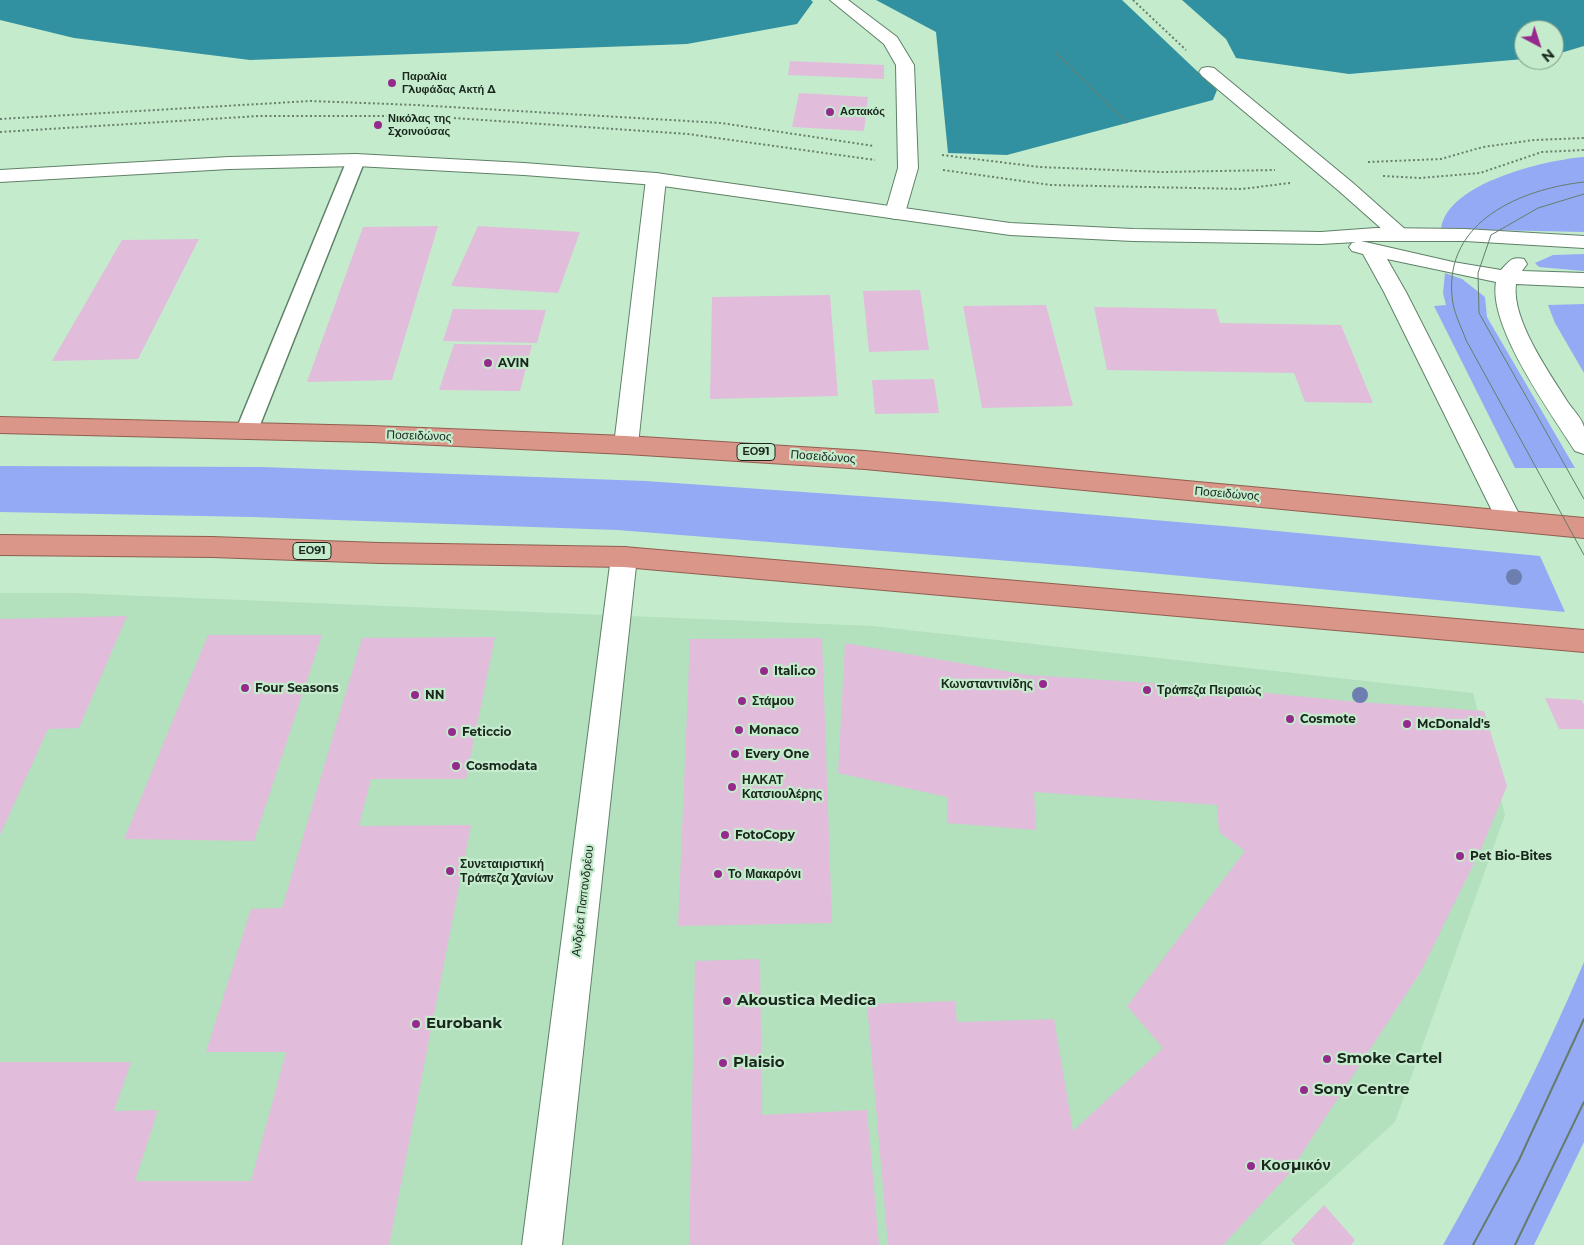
<!DOCTYPE html>
<meta charset="utf-8">
<style>
body{margin:0}
#map{position:relative;width:1584px;height:1245px;overflow:hidden;background:#c5ebcd;font-family:Montserrat,sans-serif}
canvas{display:block}
.north{position:absolute;left:1514px;top:20px;width:50px;height:50px;box-sizing:border-box;background:#c5ebcd;border:1px solid #809d87;border-radius:50%;rotate:140deg;font-size:14px;font-weight:700;line-height:20px;text-align:center;color:#19271d}
.north::after{content:'';display:block;margin:auto;width:18px;height:22px;background:#962a8c;clip-path:polygon(50% 0,100% 100%,50% 72%,0 100%)}
</style>
<div id="map">
<canvas width="1584" height="1245"></canvas>
<div class="north">N</div>
</div>
<script>
const c = document.querySelector('canvas').getContext('2d');
c.lineJoin = 'round';
function paint(path, color) { c.fillStyle = color; c.fill(path, 'evenodd'); }
function trace(path, color, width, dash) { c.strokeStyle = color; c.lineWidth = width; c.lineCap = dash ? 'butt' : 'round'; c.setLineDash(dash || []); c.stroke(path); }
function label(font, color, halo, rows, align = 'center') {
  c.font = font + ' Montserrat,sans-serif'; c.lineWidth = 4.5; c.setLineDash([]); c.textBaseline = 'middle'; c.strokeStyle = halo; c.fillStyle = color; for (const [text, x, y, turn = 0] of rows) {
    c.save(); c.translate(x, y); c.rotate((+turn || 0) * Math.PI / 180); c.textAlign = isNaN(turn) ? turn : align; if (halo) c.strokeText(text, 0, 0); c.fillText(text, 0, 0); c.restore();
  }
}
const built = new Path2D(`
 M0,593h72l800,33 601,67 32,122 -110,307 -136,123h-1259z`);
const green = new Path2D(`
 M1584,157v75l-143,-3c6,-46 104,-69 143,-72z
 M1584,254v17l-45,-4 -4,-4 18,-8z
 M1445,273l17,6 23,18 2,20 88,151h-60l-81,-162 12,-1 -3,-12z
 M1584,304v69l-29,-50 -7,-18z
 M0,466l262,1 384,14 300,21 289,25 305,29 25,56 -479,-45 -469,-37 -365,-13 -252,-5z
 M1584,962v180l-50,103h-91c52,-92 100,-186 141,-283z`);
const water = new Path2D(`
 M0,0h811l2,2 -16,22 -110,20 -437,16 -176,-22 -74,-18z
 M876,0h246l95,90 -4,10 -206,55 -59,-2 -12,-121z
 M1182,0h402v46l-30,9v-25h-30v29l-175,15 -113,-16 -10,-19z`);
const building = new Path2D(`
 M790,61l94,4v14l-96,-4z
 M799,93l69,4 -4,34 -72,-4z
 M438,226l-46,154 -85,2 56,-155z
 M478,226l102,6 -22,61 -107,-7z
 M199,239l-61,120 -86,2 70,-121z
 M920,290l9,60 -60,2 -6,-61z
 M830,295l8,101 -128,3 2,-102z
 M1046,305l27,101 -91,2 -19,-102z
 M1094,307l122,2 4,14 121,2 32,78 -68,-1 -11,-29 -187,-3z
 M453,309l93,1 -9,33 -94,-2z
 M454,344l78,1 -12,46 -81,-1z
 M934,379l5,34 -64,1 -3,-34z
 M127,616l-48,112 -31,1 -48,106v-216z
 M208,635h114l-68,206 -130,-2z
 M495,637l-29,142h-95l-12,47 112,-1 -82,420h-389v-183h131l-17,49 44,-1 -23,71h116l35,-129h-80l45,-143 31,-1 80,-270z
 M822,638l10,285 -154,3 12,-287z
 M845,643l183,32 169,11 150,15 137,10 23,75 -25,61 -62,126 -133,203 -64,69h-335l-21,-241 88,-3 2,21 97,-3 19,112 90,-83 -36,-42 118,-155 -26,-19 -2,-27 -183,-13 2,38 -89,-7v-26l-109,-24z
 M1545,698l36,2 3,5v24h-25z
 M760,959l2,156 105,-5 12,135h-190l6,-284z
 M1324,1205l31,35 -4,5h-56l-4,-5z`);
const path = new Path2D(`
 M1133,0l53,50
 M1056,53l71,70
 M0,119l311,-18 105,4 305,18 153,23
 M0,132l259,-16h165l264,18 187,26
 M942,155l98,12 122,5 113,-2
 M1368,162l73,-3 42,-12 51,-7 50,-2
 M943,170l108,15 191,4 48,-6
 M1383,176l37,2 60,-5 62,-21 42,-2`);
const service = new Path2D(`
 M356,155l6,1 3,4 -107,270 -3,6 -8,2 -8,-2 -3,-6 111,-270 3,-4z`);
const minor = new Path2D(`
 M830,0h18l49,37 17,28 4,103 -13,45 -3,4 -7,2 -7,-2 -3,-4 13,-45 -2,-103 -12,-21z
 M1208,67l6,1 139,115 53,47 3,4 -3,4 -7,2 -7,-2 -53,-47 -137,-115 -3,-4 3,-4z
 M656,173l7,2 3,4 -28,266 -3,6 -9,3 -9,-3 -3,-6 32,-266 3,-4z`);
const tertiary = new Path2D(`
 M356,154l168,9 132,10 354,50 123,6 188,3 55,-4 89,1 119,7v12l-119,-7h-104l92,21 48,8c8,-9 11,-14 23,-11l3,5 -5,7 62,2v14l-68,-3c-5,35 33,88 51,117 5,8 15,17 17,26 0,8 0,18 0,27l-9,-3c-24,-38 -87,-124 -79,-169l-109,-23 19,33 116,228 -4,7 -9,3 -9,-3 -116,-235 -21,-38 -11,-3 -3,-4 3,-4 4,-1 -35,2 -188,-3 -123,-6 -354,-50 -132,-10 -168,-9 -127,3 -229,13v-12l229,-13z
 M624,547l9,3 4,7 -75,688h-40l89,-688 4,-7z`);
const trunk = new Path2D(`
 M0,417l372,9 254,10 239,15 719,67v20l-719,-69 -239,-15 -254,-12 -372,-9z
 M0,535l212,2 167,6 245,4 960,83v22l-960,-85 -245,-4 -167,-6 -212,-2z`);
const tramFar1 = new Path2D(`
 M1584,182c-63,7 -139,39 -132,114 1,16 9,30 14,44l118,215
 M1584,194l-46,14 -47,27 -13,38 1,40 105,186`);
const tram = new Path2D(`
 M1473,1245l46,-85 65,-141
 M1515,1245l69,-143`);
const trees = [
 [1514,577],
 [1360,695]
];
const markers = [
 [392,83,5,"#962a8c"],
 [830,112,5,"#962a8c"],
 [378,125,5,"#962a8c"],
 [488,363,5,"#962a8c"],
 [764,671,5,"#962a8c"],
 [1043,684,5,"#962a8c"],
 [245,688,5,"#962a8c"],
 [1147,690,5,"#962a8c"],
 [415,695,5,"#962a8c"],
 [742,701,5,"#962a8c"],
 [1290,719,5,"#962a8c"],
 [1407,724,5,"#962a8c"],
 [739,730,5,"#962a8c"],
 [452,732,5,"#962a8c"],
 [735,754,5,"#962a8c"],
 [456,766,5,"#962a8c"],
 [732,787,5,"#962a8c"],
 [725,835,5,"#962a8c"],
 [1460,856,5,"#962a8c"],
 [450,871,5,"#962a8c"],
 [718,874,5,"#962a8c"],
 [727,1001,5,"#962a8c"],
 [416,1024,5,"#962a8c"],
 [1327,1059,5,"#962a8c"],
 [723,1063,5,"#962a8c"],
 [1304,1090,5,"#962a8c"],
 [1251,1166,5,"#962a8c"]
];
const farPoinames = [
 ["Παραλία",402,77],
 ["Γλυφάδας Ακτή Δ",402,90],
 ["Αστακός",840,112],
 ["Νικόλας της",388,119],
 ["Σχοινούσας",388,132]
];
const shields = [
 [756,452,38],
 [312,551,38]
];
const shieldNames = [
 ["ΕΟ91",756,452],
 ["ΕΟ91",312,551]
];
const poiNames = [
 ["AVIN",498,363],
 ["Itali.co",774,671],
 ["Κωνσταντινίδης",1033,684,"right"],
 ["Four Seasons",255,688],
 ["Τράπεζα Πειραιώς",1157,690],
 ["NN",425,695],
 ["Στάμου",752,701],
 ["Cosmote",1300,719],
 ["McDonald's",1417,724],
 ["Monaco",749,730],
 ["Feticcio",462,732],
 ["Every One",745,754],
 ["Cosmodata",466,766],
 ["ΗΛΚΑΤ",742,780],
 ["Κατσιουλέρης",742,794],
 ["FotoCopy",735,835],
 ["Pet Bio-Bites",1470,856],
 ["Συνεταιριστική",460,864],
 ["Τράπεζα Χανίων",460,878],
 ["Το Μακαρόνι",728,874]
];
const streetNames = [
 ["Ποσειδώνος",419,436,2],
 ["Ποσειδώνος",823,457,4],
 ["Ποσειδώνος",1227,494,5],
 ["Ανδρέα Παπανδρέου",583,901,-83]
];
const nearPoinames = [
 ["Akoustica Medica",737,1001],
 ["Eurobank",426,1024],
 ["Smoke Cartel",1337,1059],
 ["Plaisio",733,1063],
 ["Sony Centre",1314,1090],
 ["Κοσμικόν",1261,1166]
];
paint(built, '#b3e0bd');
paint(green, '#95aaf4');
paint(water, '#3291a1');
paint(building, '#e1bddb');
trace(service, '#5f8167', 3);
trace(minor, '#5f8167', 2);
trace(tertiary, '#5f8167', 2);
trace(trunk, '#905e4f', 2);
trace(path, '#677f6c', 2, [2, 2.5]);
paint(service, '#fff');
paint(minor, '#fff');
paint(tertiary, '#fff');
paint(trunk, '#da9688');
trace(tramFar1, '#647d6a', 1);
trace(tram, '#647d6a', 2);
c.fillStyle = '#6c7fb0';
for (const [x, y] of trees) { c.beginPath(); c.arc(x, y, 8, 0, 2 * Math.PI); c.fill(); }
for (const [x, y, r, color] of markers) { const dot = new Path2D(); dot.arc(x, y, r, 0, 2 * Math.PI); c.fillStyle = color; c.fill(dot); trace(dot, '#c5ebcd', 2); }
label('bold 11px', '#19271d', '#c5ebcd', farPoinames, 'left');
for (const [x, y, w] of shields) { const box = new Path2D(); box.roundRect(x - w / 2, y - 8.5, w, 17, 4); c.fillStyle = '#c5ebcd'; c.fill(box); trace(box, '#19271d', 1); }
label('bold 11px', '#19271d', null, shieldNames);
label('bold 12px', '#19271d', '#c5ebcd', poiNames, 'left');
label('12px', '#19271d', '#c5ebcd', streetNames);
label('bold 15px', '#19271d', '#c5ebcd', nearPoinames, 'left');
</script>
